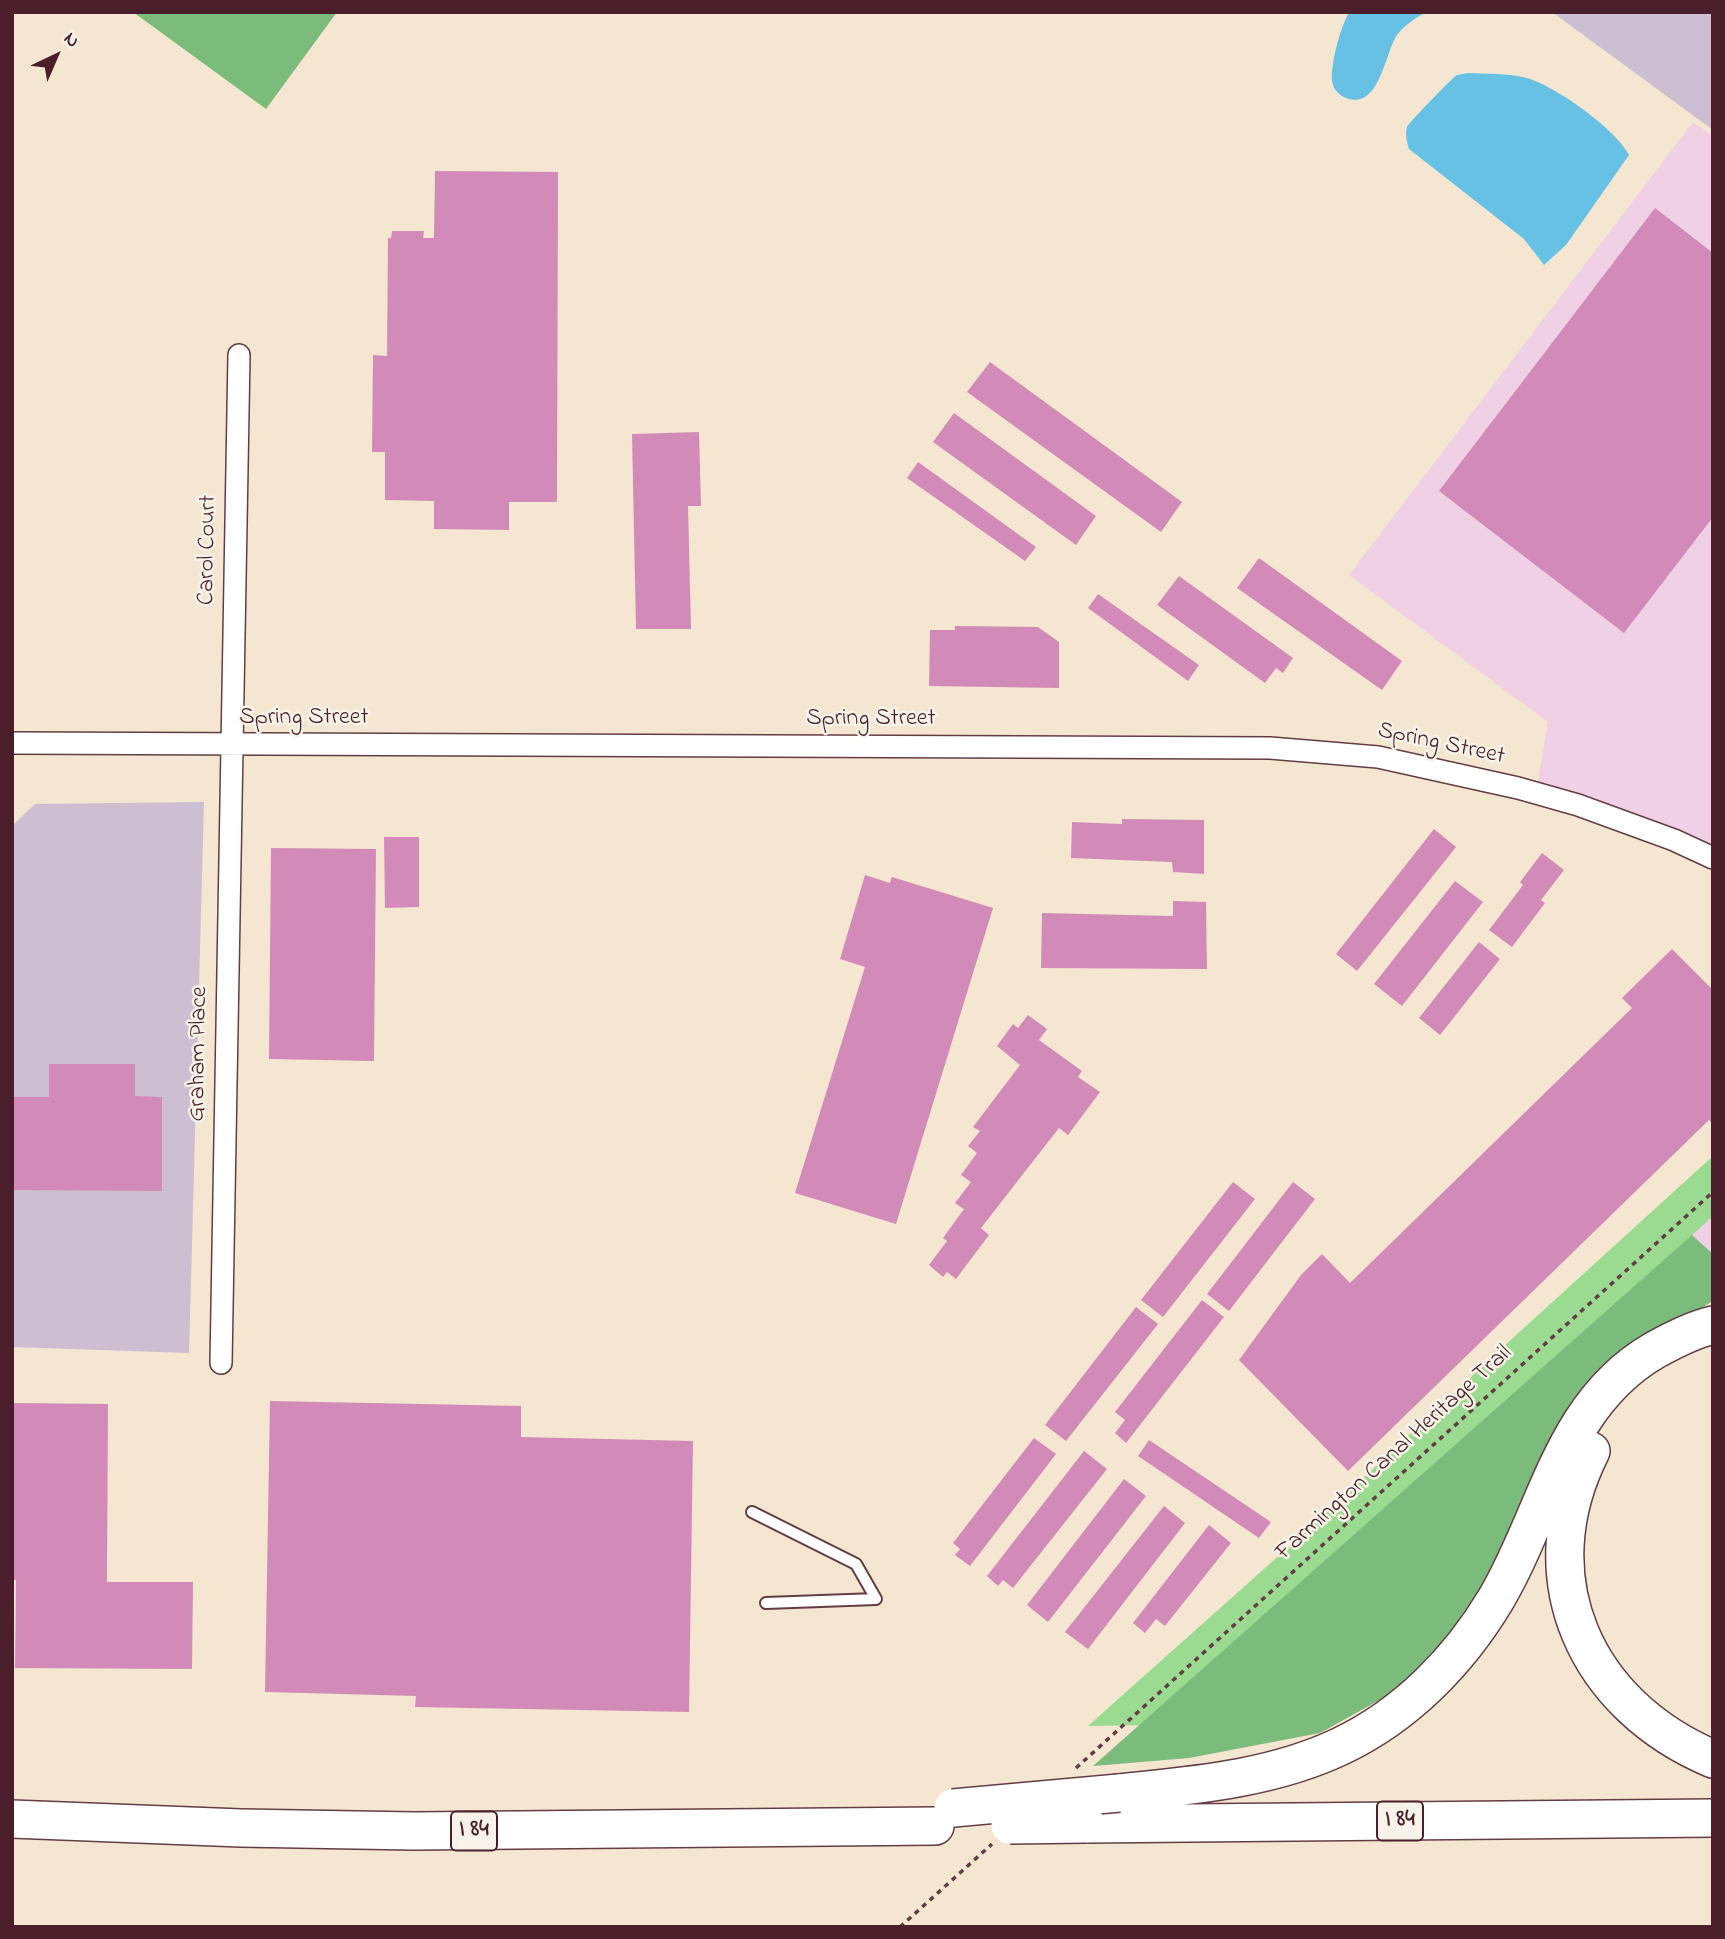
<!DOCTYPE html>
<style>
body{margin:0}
#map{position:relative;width:1725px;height:1939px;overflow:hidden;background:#f4e6d0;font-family:"Indie Flower",sans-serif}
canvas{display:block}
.frame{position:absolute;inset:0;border:14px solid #4a1f2b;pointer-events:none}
.north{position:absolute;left:21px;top:21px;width:70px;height:70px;-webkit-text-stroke:5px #f7f3e8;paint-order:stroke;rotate:44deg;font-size:19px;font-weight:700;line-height:28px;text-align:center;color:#4a1f2b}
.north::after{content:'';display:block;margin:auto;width:24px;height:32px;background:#4a1f2b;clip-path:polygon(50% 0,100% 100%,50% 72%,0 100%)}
</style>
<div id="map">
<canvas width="1725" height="1939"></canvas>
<div class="frame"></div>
<div class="north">N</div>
</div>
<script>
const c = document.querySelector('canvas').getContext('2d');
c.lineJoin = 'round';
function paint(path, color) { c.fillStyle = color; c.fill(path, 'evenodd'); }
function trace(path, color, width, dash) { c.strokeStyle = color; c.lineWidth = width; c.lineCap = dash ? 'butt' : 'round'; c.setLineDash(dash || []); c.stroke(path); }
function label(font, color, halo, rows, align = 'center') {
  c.font = font + ' "Indie Flower",sans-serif'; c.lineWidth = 5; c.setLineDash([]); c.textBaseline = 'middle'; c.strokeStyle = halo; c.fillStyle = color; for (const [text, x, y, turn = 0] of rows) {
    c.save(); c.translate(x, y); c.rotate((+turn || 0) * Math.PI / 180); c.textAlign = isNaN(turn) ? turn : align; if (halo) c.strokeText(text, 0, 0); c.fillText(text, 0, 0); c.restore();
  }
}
const built = new Path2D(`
 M1693,122l20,14v717l-175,-71 10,-60 -199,-147z
 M1713,1216v38l-21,-19z`);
const industrial = new Path2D(`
 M1552,12h161v118z
 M204,802l-15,551 -177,-6v-521l23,-22z`);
const green = new Path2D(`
 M1713,1156v60l-558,509 -67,1 223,-199 192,-180z`);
const forest = new Path2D(`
 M133,12h204l-71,97z
 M1692,1235l21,19v47l-70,42 -156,237 -41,57 -43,50 -83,46 -131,25 -96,8z`);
const water = new Path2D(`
 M1350,12h77c-12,6 -21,12 -30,23 -12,18 -17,72 -48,64 -7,-2 -14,-7 -16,-14 -5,-12 8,-63 17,-73z
 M1468,73c19,1 41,0 59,5 28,8 89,51 102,77l-63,90 -22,20 -20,-26 -115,-90c-2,-6 -4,-15 -2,-22 1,-3 45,-49 50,-52 3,-1 7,-1 11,-2z`);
const building = new Path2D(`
 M435,171l123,1 -1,330h-48v28l-75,-1v-28l-49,-1v-48h-13l1,-97 14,1 1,-118h3l1,-7h32l-1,7h11z
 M1655,208l58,45v264l-89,116 -185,-142z
 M990,362l192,140 -21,30 -194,-140z
 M954,413l142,103 -20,29 -143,-103z
 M699,432l2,74h-13l3,123h-55l-4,-195z
 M918,462l118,85 -11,14 -118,-83z
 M1259,558l143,103 -20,29 -145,-102z
 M1179,576l114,82 -10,15 -7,-5 -11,15 -108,-78z
 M1098,594l101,71 -11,16 -100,-73z
 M955,626l83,1 21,15v46l-130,-2 1,-56h25z
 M1122,819l82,1v54l-31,-2 -1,-10 -101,-4 1,-36 50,2z
 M1434,829l22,18 -99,124 -21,-17z
 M384,837h35v70l-34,1z
 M271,848l105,1 -2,212 -105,-2z
 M1542,853l22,17 -23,30 4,3 -33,44 -23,-17 34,-45 -3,-3z
 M865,875l25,8 2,-6 101,31 -97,316 -101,-31 70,-226 -25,-8z
 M1455,881l28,21 -81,104 -28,-22z
 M1173,901l33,1 1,67 -166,-1 1,-55 131,3z
 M1479,942l21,17 -60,76 -21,-17z
 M1672,949l41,41v134l-4,-4 -361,351 -109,-111 62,-85 21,-21 28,29 282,-275 -10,-10z
 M1028,1015l19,14 -8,11 43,31 -4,6 22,15 -32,43 -9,-7 -78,100 8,7 -33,44 -9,-7 -4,5 -14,-12 18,-24 -4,-3 21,-29 -9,-6 16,-21 -10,-7 16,-22 -9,-7 12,-15 -7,-4 47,-62 -23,-19 16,-22 5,4z
 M49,1064h86v32l27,1v94l-150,-1v-93h37z
 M1233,1182l22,17 -92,118 -22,-17z
 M1293,1182l22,17 -86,112 -22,-17z
 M1202,1300l22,17 -98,126 -11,-10 10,-13 -10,-8z
 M1136,1307l22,17 -92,117 -21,-16z
 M270,1401l251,5v31l172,4 -4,271 -274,-5 1,-11 -151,-4z
 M12,1403l96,1 -1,178h86l-1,87 -177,-1 1,-88h-4z
 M1034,1438l22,16 -86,112 -15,-11 5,-6 -7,-6z
 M1149,1440l122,82 -12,16 -121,-82z
 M1084,1451l23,18 -94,119 -10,-8 -5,6 -11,-10z
 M1124,1479l22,17 -98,126 -21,-17z
 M1164,1506l21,17 -97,126 -23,-17z
 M1209,1525l22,18 -66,83 -9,-7 -11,14 -12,-10z`);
const path = new Path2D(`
 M1076,1768l637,-576
 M900,1927l92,-83`);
const lane = new Path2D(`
 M752,1512l104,52 20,35 -110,4`);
const street = new Path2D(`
 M12,743l1258,5 108,9 140,31 60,17 96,35 39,18
 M221,1363l18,-1008`);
const highway = new Path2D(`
 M1591,1451c-64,127 -6,254 122,308
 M1119,1793c75,-8 153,-14 222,-47 65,-31 118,-85 155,-147 51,-86 65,-195 159,-249 18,-10 37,-20 58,-25
 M12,1819l229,9 173,3 521,-5
 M1086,1824l627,-6`);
const highwayBridge = new Path2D(`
 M953,1808l166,-15
 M1010,1825l76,-1`);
const shields = [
 [1400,1821,46],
 [474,1831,46]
];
const shieldNames = [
 ["I 84",1400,1821],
 ["I 84",474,1831]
];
const streetNames = [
 ["Carol Court",209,550,-89],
 ["Spring Street",304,719],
 ["Spring Street",871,720],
 ["Spring Street",1441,745,12],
 ["Graham Place",200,1054,-89],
 ["Farmington Canal Heritage Trail",1395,1454,-42]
];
paint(built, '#f0d0e5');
paint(industrial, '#cebed2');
paint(green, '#9adb91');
paint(forest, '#7bbb7b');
paint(water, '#67c1e5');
paint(building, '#d28bb8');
trace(lane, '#643d44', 14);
trace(street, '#643d44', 24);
trace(highway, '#643d44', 40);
trace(path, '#643d44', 3.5, [5, 5]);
trace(lane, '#fff', 10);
trace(street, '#fff', 21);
trace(highway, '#fff', 37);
trace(highwayBridge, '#643d44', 40, []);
trace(highwayBridge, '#fff', 37);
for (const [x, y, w] of shields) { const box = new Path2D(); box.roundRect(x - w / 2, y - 19.5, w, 39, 5); c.fillStyle = '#f7f3e8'; c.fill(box); trace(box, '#4a1f2b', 2); }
label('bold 23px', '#4a1f2b', null, shieldNames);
label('24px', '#4a1f2b', '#f7f3e8', streetNames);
</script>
